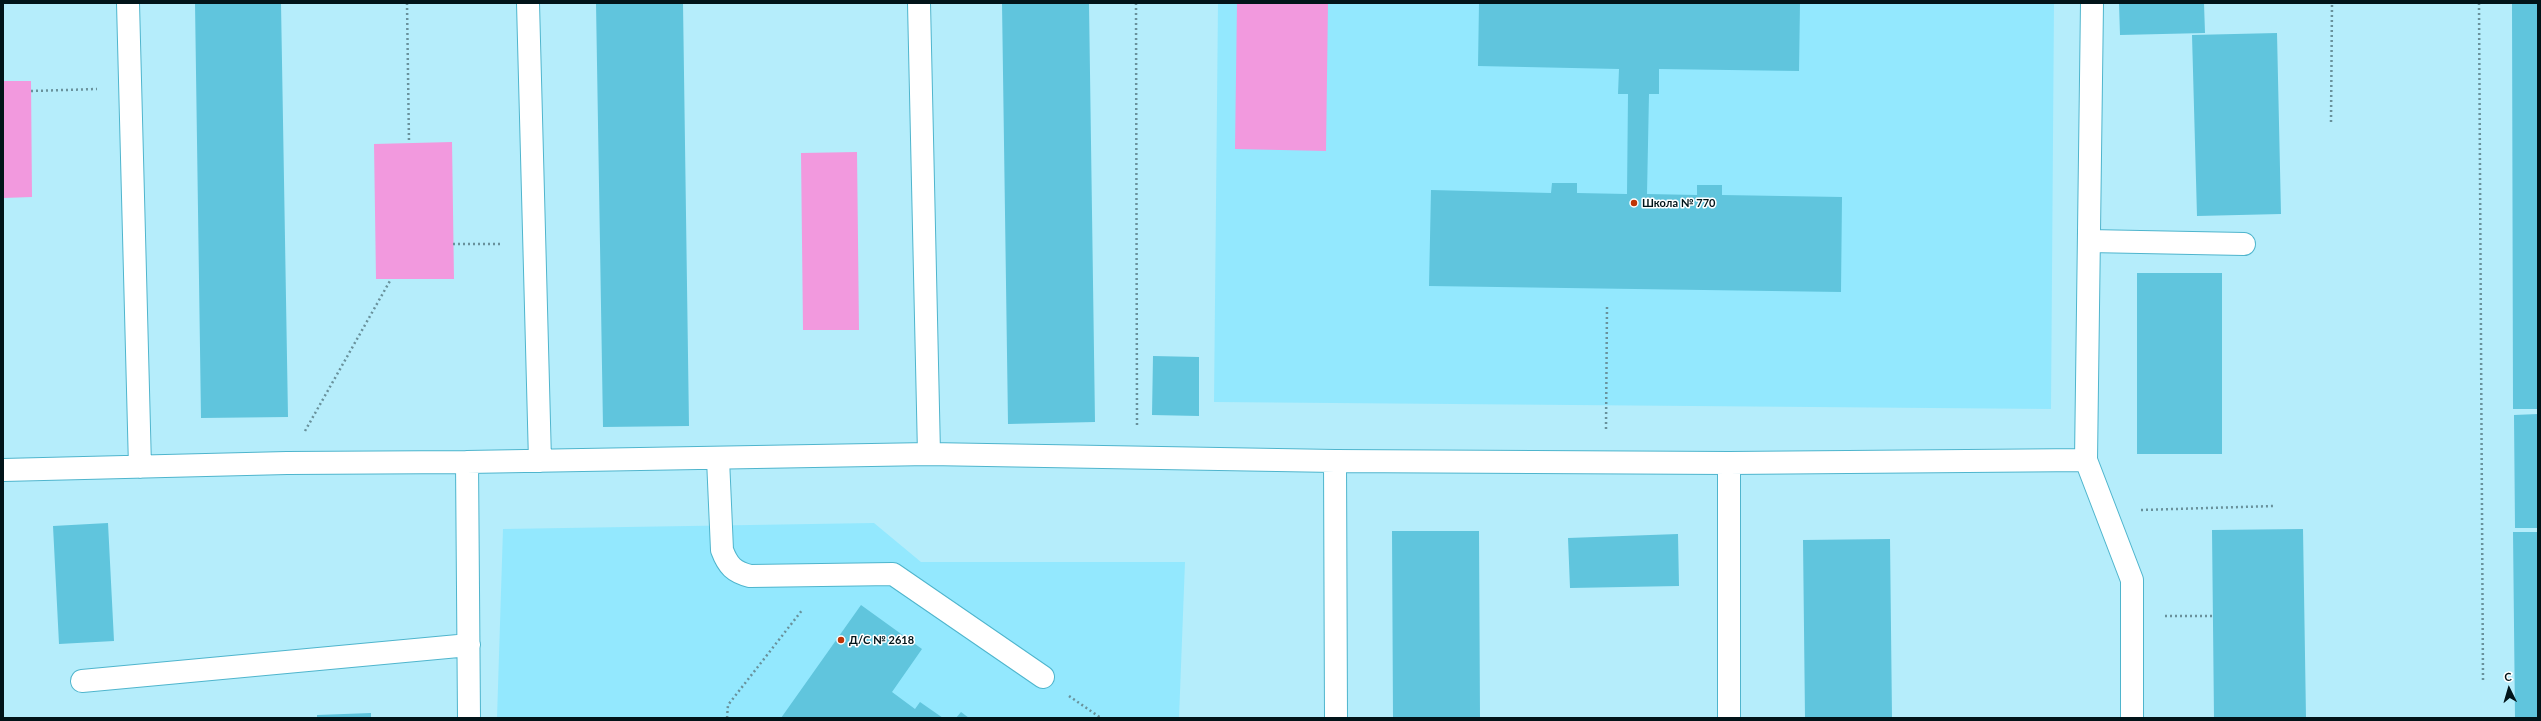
<!DOCTYPE html>
<meta charset="utf-8">
<style>
body{margin:0}
#map{position:relative;width:2541px;height:721px;overflow:hidden;background:#b5edfb;font-family:Lato,sans-serif}
canvas{display:block}
.frame{position:absolute;inset:0;border:4px solid #011419;pointer-events:none}
.north{position:absolute;left:2489px;top:669px;width:40px;height:40px;-webkit-text-stroke:3px #fff;paint-order:stroke;rotate:355deg;font-size:11px;font-weight:700;line-height:16px;text-align:center;color:#011419}
.north::after{content:'';display:block;margin:auto;width:14px;height:18px;background:#011419;clip-path:polygon(50% 0,100% 100%,50% 72%,0 100%)}
</style>
<div id="map">
<canvas width="2541" height="721"></canvas>
<div class="frame"></div>
<div class="north">С</div>
</div>
<script>
const c = document.querySelector('canvas').getContext('2d');
c.lineJoin = 'round';
function paint(path, color) { c.fillStyle = color; c.fill(path, 'evenodd'); }
function trace(path, color, width, dash) { c.strokeStyle = color; c.lineWidth = width; c.lineCap = dash ? 'butt' : 'round'; c.setLineDash(dash || []); c.stroke(path); }
function label(font, color, halo, rows, align = 'center') {
  c.font = font + ' Lato,sans-serif'; c.lineWidth = 3; c.setLineDash([]); c.textBaseline = 'middle'; c.strokeStyle = halo; c.fillStyle = color; for (const [text, x, y, turn = 0] of rows) {
    c.save(); c.translate(x, y); c.rotate((+turn || 0) * Math.PI / 180); c.textAlign = isNaN(turn) ? turn : align; if (halo) c.strokeText(text, 0, 0); c.fillText(text, 0, 0); c.restore();
  }
}
const built = new Path2D(`
 M1218,3h836l-3,406 -837,-7z
 M874,523l47,39h264l-6,156h-682l6,-189z`);
const green = new Path2D(`
 M1237,3h91l-2,148 -91,-2z
 M3,81h28l1,116 -29,1z
 M452,142l2,137h-78l-2,-135z
 M857,152l2,178h-56l-2,-177z`);
const building = new Path2D(`
 M195,3h86l7,414 -87,1z
 M596,3h87l6,423 -86,1z
 M1002,3h87l6,419 -87,2z
 M1479,3h321l-1,68 -140,-2v25h-10l-2,100 50,1v-10h25v10l120,2 -1,95 -412,-6 2,-96 120,3 1,-10h25v10l50,1 1,-100h-10l1,-25 -141,-3z
 M2119,3h85l1,30 -85,2z
 M2512,3h26v406h-25z
 M2277,33l4,181 -84,2 -5,-181z
 M2137,273h85v181h-85z
 M1153,356l46,1v59l-47,-1z
 M2538,414v114h-23l-1,-113z
 M108,523l6,118 -55,3 -6,-118z
 M2303,529l3,189h-92l-2,-188z
 M1392,531h87l1,187h-87z
 M2513,532h25v186h-23z
 M1678,534l1,52 -109,2 -2,-50z
 M1890,539l2,179h-87l-2,-178z
 M861,605l61,44 -30,43 23,17 5,-7 23,16h-162z
 M961,712l8,6h-13z
 M371,713v5h-54v-3z`);
const path = new Path2D(`
 M407,3l2,140
 M1136,3l1,422
 M2479,3l4,677
 M31,91l66,-2
 M2331,122l1,-119
 M453,244h48
 M1606,429l1,-122
 M305,431l86,-152
 M2141,510l134,-4
 M2165,616h48
 M1069,696l32,22
 M727,718l1,-13 75,-96`);
const minor = new Path2D(`
 M128,3l12,464
 M528,3l12,458
 M919,3l10,451
 M2092,3l-6,457 46,120v138
 M2089,241l155,3
 M718,459l4,91c6,16 12,22 28,26l143,-2 150,103
 M1335,461l1,257
 M467,462l462,-8 406,7 394,2 357,-3
 M1729,463v255
 M3,470l284,-7 180,-1 2,256
 M82,681l387,-36`);
const markers = [
 [1634,203,4,"#be3506"],
 [841,640,4,"#be3506"]
];
const poiNames = [
 ["Школа № 770",1642,203],
 ["Д/C № 2618",849,640]
];
paint(built, '#93e8fe');
paint(green, '#f299de');
paint(building, '#60c5dd');
trace(minor, '#4fb5cd', 24);
trace(path, '#69919b', 2.5, [2, 3]);
trace(minor, '#fff', 22);
for (const [x, y, r, color] of markers) { const dot = new Path2D(); dot.arc(x, y, r, 0, 2 * Math.PI); c.fillStyle = color; c.fill(dot); trace(dot, '#fff', 1.5); }
label('bold 11px', '#011419', '#fff', poiNames, 'left');
</script>
